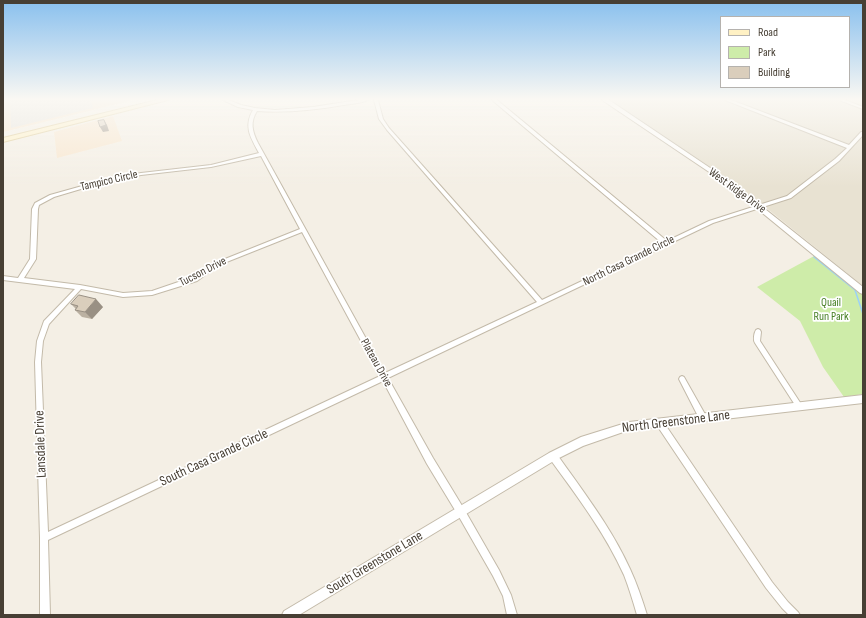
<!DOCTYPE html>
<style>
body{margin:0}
#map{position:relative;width:866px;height:618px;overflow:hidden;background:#f4efe5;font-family:"Sofia Sans Condensed",sans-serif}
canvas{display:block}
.frame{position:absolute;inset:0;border:4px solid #473f34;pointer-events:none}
.legend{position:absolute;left:720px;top:16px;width:130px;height:72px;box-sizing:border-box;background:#fff;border:1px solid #b5b2ae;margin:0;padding:5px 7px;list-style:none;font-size:12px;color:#473f34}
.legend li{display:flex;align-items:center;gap:8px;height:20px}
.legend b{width:20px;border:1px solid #b5b2ae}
</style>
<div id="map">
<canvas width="866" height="618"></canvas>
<div class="frame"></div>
<ul class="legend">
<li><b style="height:5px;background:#fff1c4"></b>Road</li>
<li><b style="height:11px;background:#ceeca9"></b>Park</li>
<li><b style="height:11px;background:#dacebc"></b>Building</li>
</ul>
</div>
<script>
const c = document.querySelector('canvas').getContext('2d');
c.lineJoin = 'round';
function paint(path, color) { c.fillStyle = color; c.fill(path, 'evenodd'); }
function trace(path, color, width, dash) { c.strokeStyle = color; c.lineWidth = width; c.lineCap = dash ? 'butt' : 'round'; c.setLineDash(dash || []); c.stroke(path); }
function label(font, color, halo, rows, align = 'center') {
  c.font = font + ' "Sofia Sans Condensed",sans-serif'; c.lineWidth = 3.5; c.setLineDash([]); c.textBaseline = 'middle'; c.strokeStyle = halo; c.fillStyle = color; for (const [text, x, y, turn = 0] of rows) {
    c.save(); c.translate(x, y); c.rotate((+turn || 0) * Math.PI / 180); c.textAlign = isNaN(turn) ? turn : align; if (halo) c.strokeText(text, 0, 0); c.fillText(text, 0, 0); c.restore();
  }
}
const residential = new Path2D(`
 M609,100h254v186l-94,-76 -53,-39z`);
const commercial = new Path2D(`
 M3,100h131l-131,32z
 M113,116l9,25 -65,17 -3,-26z`);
const green = new Path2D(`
 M816,255l47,39v100l-19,3 -21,-30 -23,-46 -43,-34z`);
const parking = new Path2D(`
 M10,100h81l2,8 -82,20z`);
const stream = new Path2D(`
 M814,257l41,33 8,24`);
const minor = new Path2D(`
 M223,100h6l12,5 14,3 20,2 38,-3 45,-7h10c-7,3 -17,4 -24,5 -29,5 -58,8 -87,6 -7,11 -5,20 1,32l127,230 152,-71 -150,-172 -8,-11 -5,-19h4l5,19 6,9 153,172 120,-57 -170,-143h5l170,141 42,-20 78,-25 48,-37 12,-11 -122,-48h6l118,45 12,-13h2v3l-24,26 -48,37 -78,25 -325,155 45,80 31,51 35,61 12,25 6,20h-10l-4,-19 -10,-20 -35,-61 -31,-51 -44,-83 -335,159 2,75h-10v-77l-5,-176 2,-21 7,-20 31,-32 -72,-9v-4l15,2 12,-19 2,-50 3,-6 15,-8 50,-14 41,-8 70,-8 48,-12c-8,-15 -16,-26 -6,-43l-15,-3zM261,156l39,73 -85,34 -22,14 -41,14 -29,2 -43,-8 -56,-7 12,-19 2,-50 1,-4 15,-8 47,-14 40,-8 70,-8zM302,232l78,144 -332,156 -7,-170 2,-21 6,-17 32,-35 42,8 29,-2 45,-14 22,-16z
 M839,100h6l18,7v2z
 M758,329l2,1 1,2 -1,9 41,63 1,2 -1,2 -2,1 -2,-1 -42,-65c-2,-3 -1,-10 1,-13z
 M682,376l2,1 22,39 1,2 -1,2 -3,1 -3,-1 -20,-39 -1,-2 1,-2z
 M659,419l3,1 110,162 16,20 10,10 2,3h-11l-7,-7 -16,-20 -110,-164 -1,-2 1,-2z
 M553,452l3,1c26,37 55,74 74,116 7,15 12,30 17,46h-10c-4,-14 -8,-27 -13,-40 -19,-42 -47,-79 -74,-116l-1,-3 1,-3z`);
const tertiary = new Path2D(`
 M602,100h7l122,82 132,105v7l-3,-1 -133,-109z
 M863,395v8l-234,27 -46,16 -26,13 -258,156h-17l2,-4 265,-158 32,-16 48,-15z`);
const secondary = new Path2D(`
 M157,100h11l-165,42v-4z`);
const wall = new Path2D(`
 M71,304l32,3 -11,12 -10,-2 -7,-7 1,-1z`);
const shadedWall = new Path2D(`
 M104,120l3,5 2,6 -6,1 -3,-5z
 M96,299l7,8 -11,12 -7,-7z`);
const building = new Path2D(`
 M104,120l2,5 -6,2 -2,-6z
 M79,295l17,4 -11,13 -10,-2 3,-4 -7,-2z`);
const streetNames = [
 ["Tampico Circle",109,181,-13],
 ["West Ridge Drive",737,191,36],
 ["North Casa Grande Circle",629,261,-26],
 ["Tucson Drive",203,272,-27],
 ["Plateau Drive",376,363,61]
];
const parkNames = [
 ["Quail",831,303],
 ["Run Park",831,317]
];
const nearStreetnames = [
 ["North Greenstone Lane",676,422,-7],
 ["Lansdale Drive",41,444,-92],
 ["South Casa Grande Circle",214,458,-25],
 ["South Greenstone Lane",375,563,-31]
];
paint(residential, '#e8e2d2');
paint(commercial, '#f8e6ce');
paint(green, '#ceeca9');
paint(parking, '#e4e2dd');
trace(stream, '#9bd1f7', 1.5);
trace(minor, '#c3baa9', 2);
trace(tertiary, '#c3baa9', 2);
trace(secondary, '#dcc892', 2);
paint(minor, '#fff');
paint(tertiary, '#fff');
paint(secondary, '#fff1c4');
paint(wall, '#bbb1a2');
paint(shadedWall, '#999084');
paint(building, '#dacebc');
trace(building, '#999084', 1);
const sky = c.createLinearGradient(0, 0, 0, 187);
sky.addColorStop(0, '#89c0ee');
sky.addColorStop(0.53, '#faf8f3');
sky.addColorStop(1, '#faf8f300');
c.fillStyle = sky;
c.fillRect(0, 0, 866, 187);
label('12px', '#473f34', '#fff', streetNames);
label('12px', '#457e22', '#fff', parkNames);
label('14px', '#473f34', '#fff', nearStreetnames);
</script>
